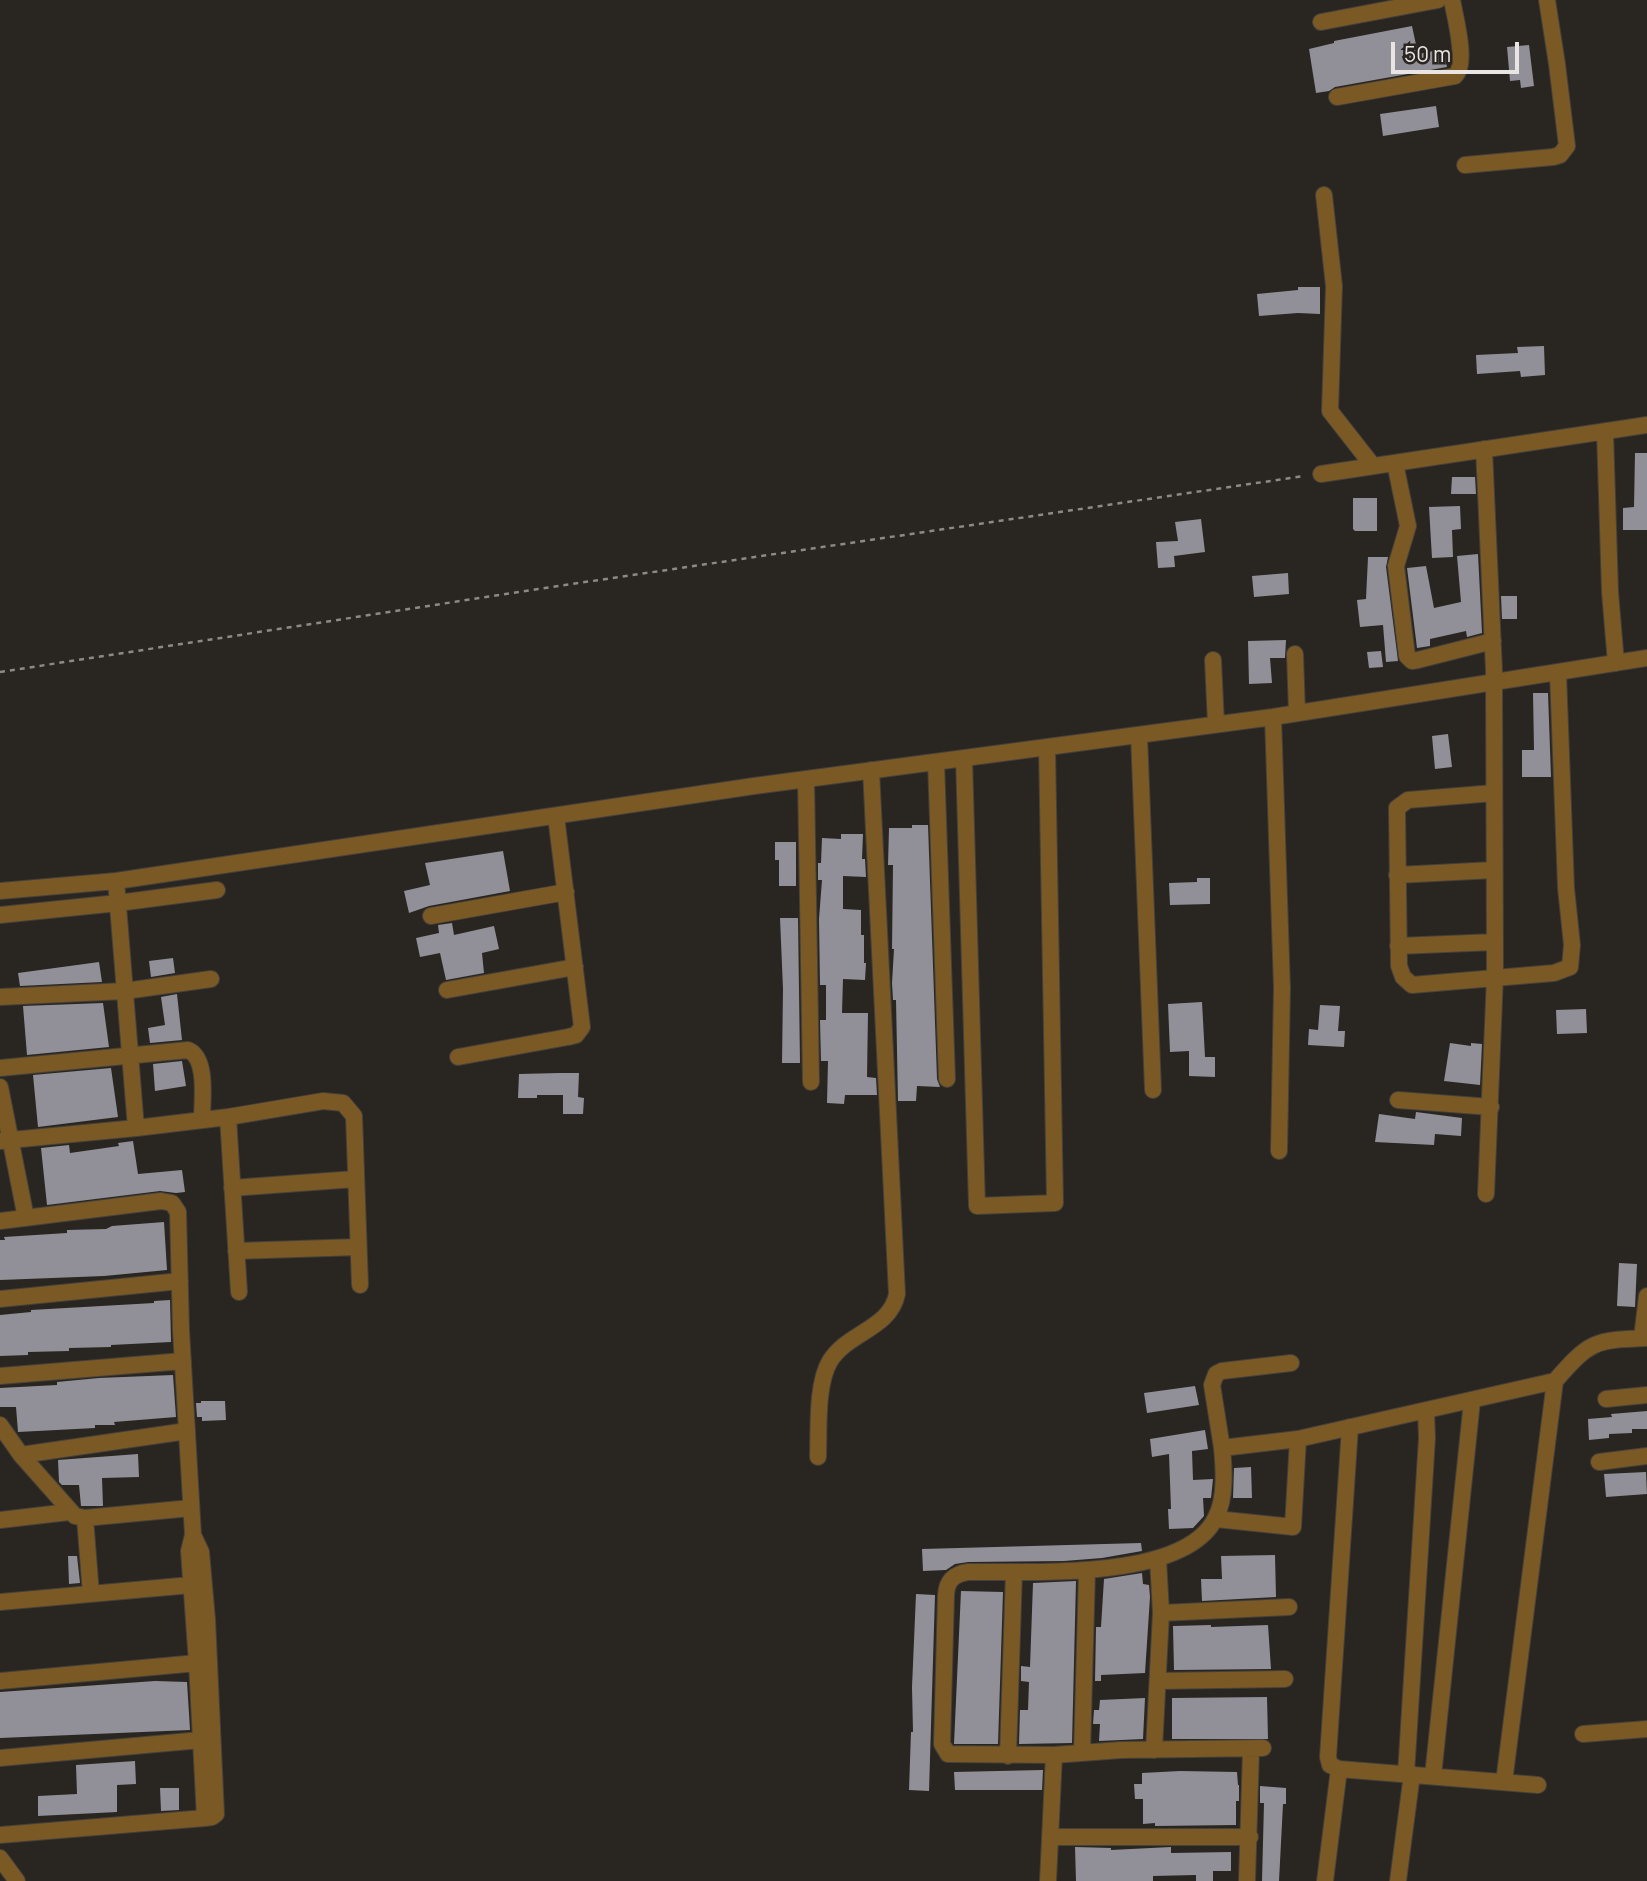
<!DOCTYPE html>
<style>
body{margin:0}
#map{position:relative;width:1647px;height:1881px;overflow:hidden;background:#292520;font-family:Manrope,sans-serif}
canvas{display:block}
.scale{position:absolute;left:1391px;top:42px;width:128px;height:32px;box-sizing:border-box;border:4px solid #e8e5e2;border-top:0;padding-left:9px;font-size:21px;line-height:24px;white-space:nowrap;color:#e8e5e2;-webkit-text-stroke:5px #292520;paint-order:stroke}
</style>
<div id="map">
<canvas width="1647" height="1881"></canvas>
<div class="scale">50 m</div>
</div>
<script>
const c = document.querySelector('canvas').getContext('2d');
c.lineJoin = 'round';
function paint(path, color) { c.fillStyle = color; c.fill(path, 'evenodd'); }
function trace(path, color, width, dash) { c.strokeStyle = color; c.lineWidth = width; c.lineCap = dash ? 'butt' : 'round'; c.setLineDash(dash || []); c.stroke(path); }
const building = new Path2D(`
 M1412,26l6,28 26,-5 3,18 -112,20 -6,4 -13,2 -7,-44 25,-6v-2z
 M1529,45l5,41 -13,2 -1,-8 -10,1 -3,-34z
 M1436,106l3,21 -56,9 -3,-22z
 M1298,287h22v27l-22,-1 -39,3 -2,-22 41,-4z
 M1544,346l1,29 -24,2 -1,-6 -43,3 -1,-19 42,-2 -1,-6z
 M1635,453h12v77h-24v-22l11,-1z
 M1452,477h23l1,17h-25z
 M1353,498h24v33h-22l-2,-2z
 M1460,506l1,23 -9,1 1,27 -21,1 -3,-51z
 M1201,519l4,33 -31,4 1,11 -17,1 -2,-26 22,-1 -3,-19z
 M1478,554l4,79 -15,4 -1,-6 -36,8v7l-13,2 -10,-80 19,-2 8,42 27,-6 -4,-46z
 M1368,557h20l-2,10 12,94 -12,1 -3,-37 -23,2 -3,-27 9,-1z
 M1288,573l1,21 -35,3 -2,-21z
 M1501,596h16v23h-15z
 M1286,640l-1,18h-15l2,25 -23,1 -1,-43z
 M1381,651l2,16 -14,1 -2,-16z
 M1533,693h15l3,84h-29v-27h12z
 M1448,734l4,33 -17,2 -3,-33z
 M912,825h16l9,254 3,8 -23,-1 -1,15h-18l-2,-101h-3l-1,-17 2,-34h-2l1,-84h-5l1,-37h23z
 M841,834h22l-1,25h3l1,18 -23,-1v33l18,1v25h3v28h2l-1,17 -22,-1 -1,34h26l-1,64 9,1 1,17h-32l-1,9 -17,-1 1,-42h-7l-1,-41h6v-35h-6l-1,-66 3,-39h-4v-17h3l1,-25 19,1z
 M775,842h21v44h-17v-26h-4z
 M503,851l7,40 -81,15 -20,7 -5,-22 26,-6 -5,-22z
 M1197,878h13v26l-40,1 -1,-22 28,-1z
 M780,918h18l2,145h-18l1,-74z
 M452,923l2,12 40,-9 5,23 -17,4 2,20 -38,7 -6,-27 -20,4 -4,-19 23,-5 -1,-8z
 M173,958l2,15 -24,4 -2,-16z
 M99,962l3,20 -82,4 -2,-13z
 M177,994l5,46 -32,3 -2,-15 17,-3 -4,-28z
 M1202,1002l3,55h10v20l-26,-1v-25l-19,1 -2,-48z
 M103,1003l6,44 -82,8 -4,-49z
 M1320,1005l20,1 -2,25h7l-1,16 -36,-2 1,-16 9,1z
 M1586,1009l1,24 -30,1 -1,-24z
 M1450,1043l21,3v-3l11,1 -2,41 -36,-4z
 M182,1061l4,25 -31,5 -2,-27z
 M111,1068l7,49 -80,10 -5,-52z
 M560,1073h19l-1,24 6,1 -1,16h-20v-19h-26v3h-19l1,-24z
 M1416,1112l46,6 -1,18 -26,-2 -1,11 -59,-3 4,-28 36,5z
 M133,1141l5,33 44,-4 3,22 -9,1 -16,-2 -113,14 -6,-57 28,-3 1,8 49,-7 -1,-3z
 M164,1222l3,48 -63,6 -104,4v-40h5l-1,-3 63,-4v-3l39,-1 6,-3z
 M1619,1263l18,1 -2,43 -18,-1z
 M170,1300l1,42 -60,3v2l-42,1v3l-41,1v3l-28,1v-41l31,-3v-2l123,-7v-2z
 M173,1375l3,42 -62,5 1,3h-20v3l-77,4 -2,-25h-16v-19l57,-3v-3l42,-4z
 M1195,1386l4,19 -52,8 -3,-20z
 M201,1401h24l1,19 -24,1v-4h-5l-1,-14h5z
 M1647,1411v18h-15v4l-23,1v4l-20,2 -1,-21 24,-2 -1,-3z
 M1205,1430l3,19 -16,2 1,29 20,-1 -2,19h-8l1,18 -11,12 -24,1 -1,-20h3l-2,-55 -17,3 -2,-18z
 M138,1454l1,23 -37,1 1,28h-22l-2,-21h-17l-3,-3 -1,-22z
 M1251,1467l1,31h-19l1,-30z
 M1646,1472l1,22 -41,3 -2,-23z
 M1141,1543l1,8 -40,7 -38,3 -96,1 -13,2 -9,6 -23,1 -1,-22z
 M1275,1555l1,42 -74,4 -1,-22h21l-1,-23z
 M68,1556h9l3,27 -11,1z
 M1142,1573l1,11 6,1 1,12 -5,76 -44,2v6h-6l1,-54h5l3,-48z
 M1076,1581l-4,162 -53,1 1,-34h8l1,-28 -8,-1v-15l9,1 3,-84z
 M961,1591l42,1 -5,152h-44z
 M916,1594l19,1 -6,196 -20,-1 2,-58h2l-1,-45z
 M1211,1625v2l57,-2 3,44 -97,1 -1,-44z
 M155,1681l32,1 3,48 -190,8v-46z
 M1267,1697l1,42h-96v-41z
 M1145,1698l-2,41 -44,2 1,-17h-7l1,-14h5l1,-10z
 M135,1761l1,23 -19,1v27l-79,4v-20l39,-2 -1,-29z
 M1043,1770l-1,20h-87l-1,-18z
 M1180,1771l57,1 1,13h1v16h-3v24l-81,1v-3l-12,1v-25h-8l-1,-15h8v-11z
 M1260,1786l26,2v16h-3l-4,77h-17l2,-78h-4z
 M160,1788h19v22l-18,1z
 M1075,1847l36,1v2l60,-3v6l60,-1v19h-18v10h-17v-6l-43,1v5h-77z`);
const path = new Path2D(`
 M0,672l538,-83 766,-113`);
const street = new Path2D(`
 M1321,22l117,-22
 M1337,97l118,-21c13,-12 0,-59 -3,-76
 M1465,165l88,-8 7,-2 7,-9 -10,-82 -10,-64
 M1324,195l10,91 -4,125 43,55
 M1605,432l5,160 6,71
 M1484,449l10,222 1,305 -9,218
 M1395,463l13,63 -12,40 11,90 5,5 6,-1 75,-19
 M1321,474l326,-49
 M1295,654l2,59
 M1213,660l3,64
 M1273,717l9,271 -3,163
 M1139,735l14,355
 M964,758l13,448 78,-3 -8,-456
 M936,762l11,317
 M806,779l5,303
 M1494,793l-86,7 -11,8 2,158 4,11 9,8 142,-12 16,-6 2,-22 -6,-57 -8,-215
 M1397,875l97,-5
 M0,891l116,-10 638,-95 519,-69 374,-59
 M0,915l118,-12 99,-13
 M431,916l135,-24
 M1398,946l97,-4
 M447,990l128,-23
 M0,997l125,-6 86,-12
 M458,1057l110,-20 8,-2 6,-8 -26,-211
 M0,1068l188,-18c20,8 14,50 14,70
 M0,1087l26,131
 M1398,1100l93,7
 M228,1117l11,175
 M136,1128l92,-11 95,-16 20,2 11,13 6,169
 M0,1141l136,-13 -20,-247
 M232,1188l123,-9
 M0,1221l161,-20 11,2 6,9 3,118 12,205 -4,16 8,112 8,155
 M236,1251l122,-4
 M0,1299l180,-18
 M1642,1338l5,-42
 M0,1376l183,-15
 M1606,1399l41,-4
 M0,1425l21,30 54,61 10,2 106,-10
 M1350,1427l-22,330 2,8 9,4 199,16
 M1222,1448l-10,-63 4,-11 6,-3 69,-8
 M21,1455l166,-24
 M818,1457c1,-27 -2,-73 12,-96 18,-29 60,-32 67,-67l-26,-524
 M1599,1462l48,-6
 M85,1518l6,76
 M1216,1519l77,8 5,-88
 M0,1520l69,-8
 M0,1602l191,-17
 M1161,1613l128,-6
 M0,1681l197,-18
 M1158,1681l127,-2
 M1583,1734l64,-5
 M1263,1748l-142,2 -67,5 -106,-1 -6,-10 4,-149c1,-15 8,-21 22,-23 60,-1 218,10 248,-55 10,-19 8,-48 6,-69l76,-9 257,-58c35,-40 39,-41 92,-43
 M1154,1750l7,-137 -3,-54
 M1082,1753l5,-182
 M1008,1756l6,-184
 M0,1758l201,-18
 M1406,1774l21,-336 -1,-27
 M1433,1776l39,-375
 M1504,1782l51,-401
 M0,1835l205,-17 7,-1 4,-3 -9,-195 -6,-67 -8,-17
 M1050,1837h200
 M0,1858l17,23
 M1048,1881l6,-126
 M1247,1881l4,-132
 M1325,1881l14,-112
 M1398,1881l14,-107`);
paint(building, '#919098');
trace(street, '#44403b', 18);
trace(path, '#8d8986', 2.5, [5, 5]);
trace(street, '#7b5924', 16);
</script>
